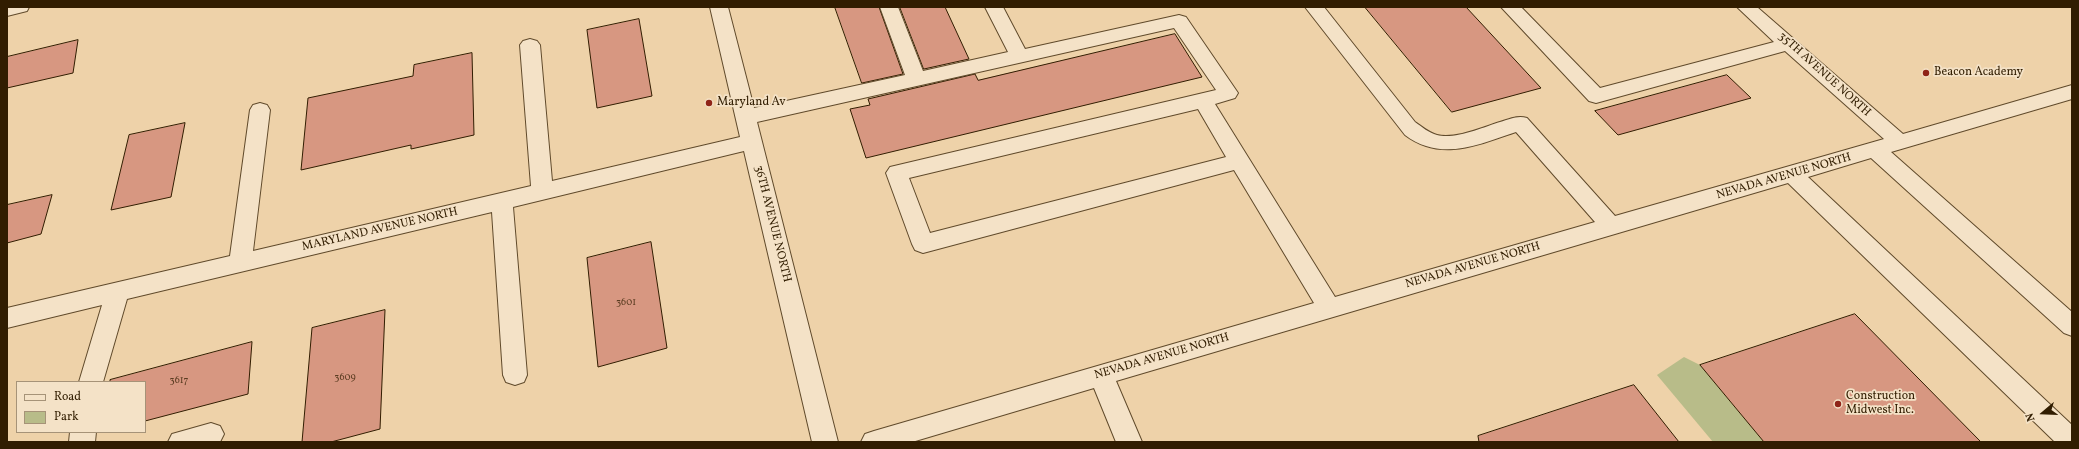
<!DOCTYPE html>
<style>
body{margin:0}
#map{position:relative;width:2079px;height:449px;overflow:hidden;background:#eed2a9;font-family:Vollkorn,serif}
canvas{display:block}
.frame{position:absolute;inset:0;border:8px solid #311d01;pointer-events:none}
.legend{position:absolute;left:16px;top:381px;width:130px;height:52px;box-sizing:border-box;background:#f4e2c7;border:1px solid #a69378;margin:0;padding:5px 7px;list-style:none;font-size:12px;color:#311d01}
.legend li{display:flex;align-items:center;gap:8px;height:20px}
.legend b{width:20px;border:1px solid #a69378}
.north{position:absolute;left:2023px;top:393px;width:40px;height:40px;-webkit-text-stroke:3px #f4e2c7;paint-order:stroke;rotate:251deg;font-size:11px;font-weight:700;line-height:16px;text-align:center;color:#311d01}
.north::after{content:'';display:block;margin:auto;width:14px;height:18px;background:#311d01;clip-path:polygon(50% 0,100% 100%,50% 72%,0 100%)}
</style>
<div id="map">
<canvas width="2079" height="449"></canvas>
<div class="frame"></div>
<ul class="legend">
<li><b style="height:5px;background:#f4e2c7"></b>Road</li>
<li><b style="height:11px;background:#b8bc89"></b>Park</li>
</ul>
<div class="north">N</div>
</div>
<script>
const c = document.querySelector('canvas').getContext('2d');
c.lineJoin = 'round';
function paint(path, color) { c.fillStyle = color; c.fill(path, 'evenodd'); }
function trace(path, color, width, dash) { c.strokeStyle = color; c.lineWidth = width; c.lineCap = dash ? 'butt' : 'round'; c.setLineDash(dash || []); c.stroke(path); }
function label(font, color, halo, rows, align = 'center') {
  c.font = font + ' Vollkorn,serif'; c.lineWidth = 3.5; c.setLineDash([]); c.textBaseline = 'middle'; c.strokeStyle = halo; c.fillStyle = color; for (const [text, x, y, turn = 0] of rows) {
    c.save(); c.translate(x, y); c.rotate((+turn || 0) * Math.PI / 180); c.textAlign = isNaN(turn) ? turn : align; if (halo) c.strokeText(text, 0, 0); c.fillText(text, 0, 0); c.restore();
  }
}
const green = new Path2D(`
 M1684,357l16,8 64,77h-51l-56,-67z`);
const building = new Path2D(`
 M835,7h44l24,67 -41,9z
 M900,7h45l24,52 -45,10z
 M1365,7h101l75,81 -89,24z
 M639,19l13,77 -55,12 -10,-78z
 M1175,34l27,43 -336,81 -16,-49 20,-4 -2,-6 107,-25 3,6z
 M78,40l-5,33 -66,15v-31z
 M472,53l2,82 -63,14v-4l-110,25 7,-72 105,-22 1,-11z
 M1727,75l24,23 -133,37 -23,-24z
 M185,123l-14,74 -60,13 18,-75z
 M52,195l-11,39 -34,9v-38z
 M651,242l16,106 -69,19 -11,-109z
 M385,310l-5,119 -49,13h-29l10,-114z
 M1855,314l126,128h-217l-64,-77z
 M252,342l-4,52 -103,27v-39h-35v-2z
 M1634,385l45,57h-200l-1,-6z`);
const minor = new Path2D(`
 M7,7h22l-2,4 -20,5z
 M710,7h18l26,101 151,-33 -25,-68h18l25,64 85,-19 -23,-45h18l22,42 154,-34 7,2 52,76 -3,5 -20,6 120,193 260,-75 -79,-90c-39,13 -75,30 -111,3l-100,-128h19l91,115c7,5 14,11 22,13 17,5 47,-8 63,-13 10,-3 18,-7 27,-4l88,98 269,-77 -99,-88 -189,52 -7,-2 -88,-94h20l79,81 174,-46 -37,-35h20l146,127 169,-49v14l-181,53 181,160v24l-8,-3 -193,-175 -63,19 264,248v17h-17l-267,-259 -672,198 26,61h-26l-22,-54 -182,54h-51l4,-8 9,-3 440,-128 -80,-133 -311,83 -8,-3 -3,-6 -26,-71 4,-6 326,-77 -42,-62 -417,94 81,320h-26l-68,-291 -231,56 14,168 -3,7 -9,3 -9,-3 -3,-7 -11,-163 -365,87 -24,83h-24l23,-77 -95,23v-20l223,-52 20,-146 3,-5 7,-2 7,2 3,5 -17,141 278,-65 -11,-141 3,-4 7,-2 7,2 3,4 12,136 188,-44zM1198,109l28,48 -296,76 -21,-55z
 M211,423l9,3 4,8 -4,8h-52l4,-8z
 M70,432h26l-1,10h-26z`);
const markers = [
 [1926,73,4,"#8f2418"],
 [709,103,4,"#8f2418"],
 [1838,404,4,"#8f2418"]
];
const numberNames = [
 ["3601",626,303],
 ["3609",345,378],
 ["3617",179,381]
];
const poiNames = [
 ["Beacon Academy",1934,73],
 ["Maryland Av",717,103],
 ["Construction",1846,397],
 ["Midwest Inc.",1846,411]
];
const streetNames = [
 ["35TH AVENUE NORTH",1824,75,42],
 ["NEVADA AVENUE NORTH",1784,177,-16],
 ["36TH AVENUE NORTH",772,224,76],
 ["MARYLAND AVENUE NORTH",380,230,-13],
 ["NEVADA AVENUE NORTH",1473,266,-16],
 ["NEVADA AVENUE NORTH",1162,357,-16]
];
paint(green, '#b8bc89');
paint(building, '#d79781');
trace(building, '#311d01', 1);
trace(minor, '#604a2b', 2);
paint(minor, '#f4e2c7');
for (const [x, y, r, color] of markers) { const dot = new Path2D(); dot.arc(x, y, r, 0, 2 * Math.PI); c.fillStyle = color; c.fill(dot); trace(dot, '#f4e2c7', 1.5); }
label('10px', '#5a3c21', null, numberNames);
label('12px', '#311d01', '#f4e2c7', poiNames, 'left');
label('12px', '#311d01', '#f4e2c7', streetNames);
</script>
